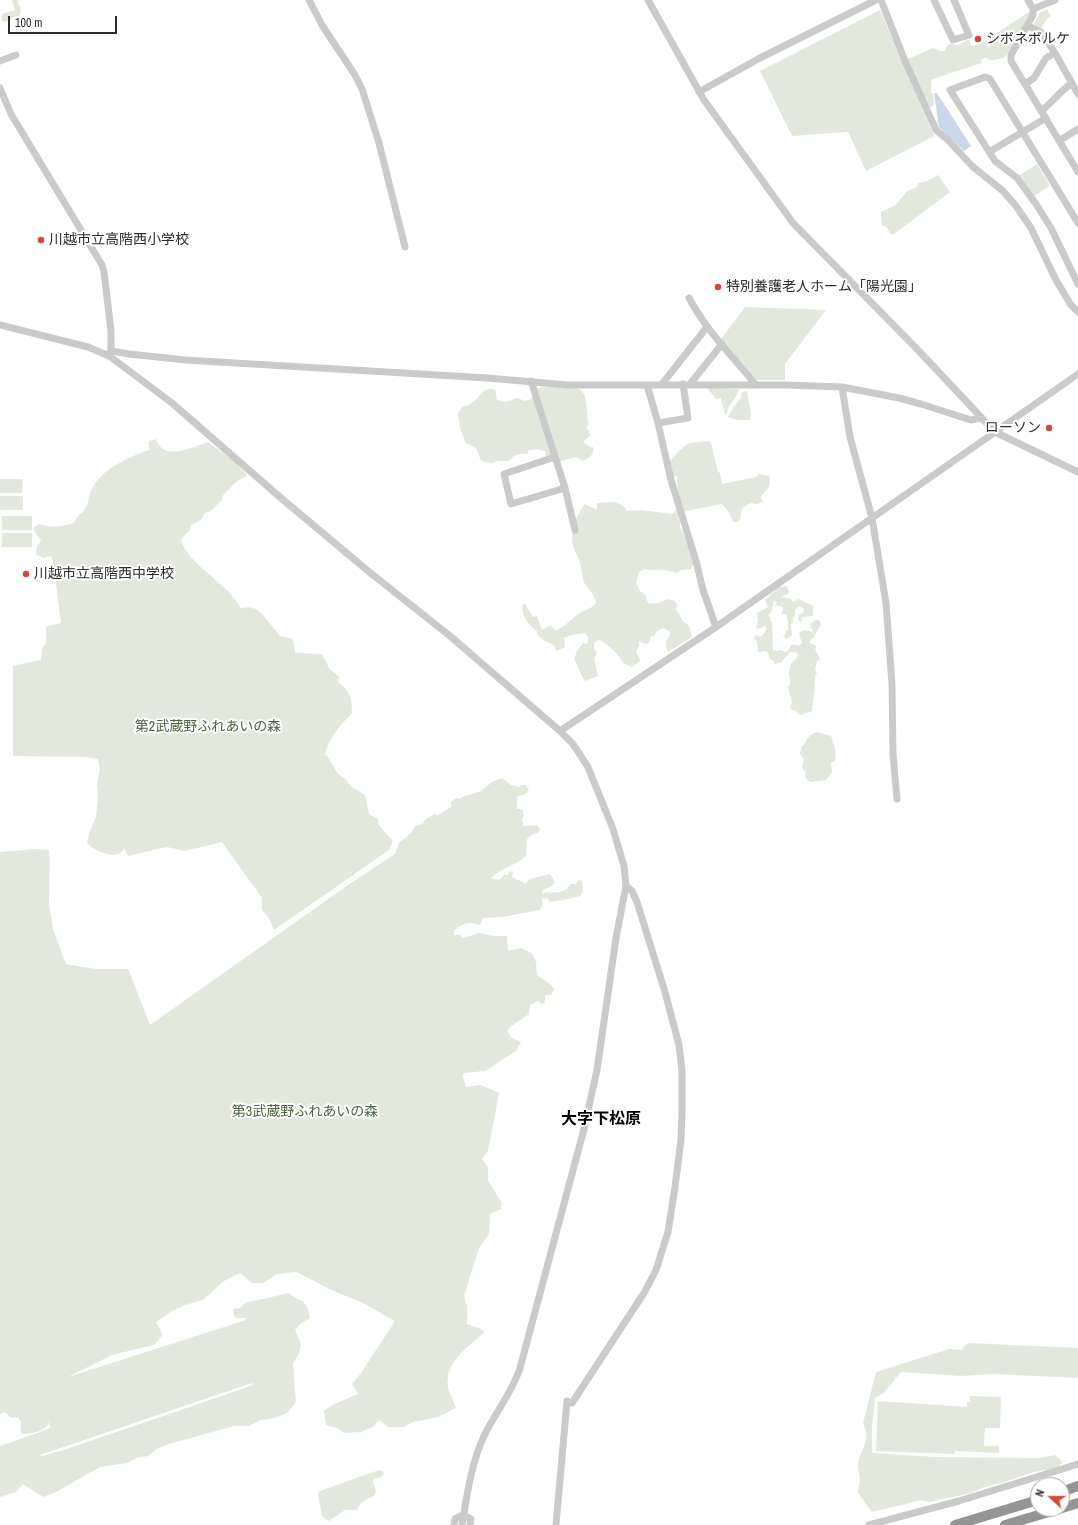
<!DOCTYPE html>
<meta charset="utf-8">
<style>
body{margin:0}
#map{position:relative;width:1078px;height:1525px;overflow:hidden;background:#fff;font-family:"Archivo Narrow",sans-serif}
canvas{display:block}
.north{position:absolute;left:1030px;top:1477px;width:40px;height:40px;box-sizing:border-box;background:#fff;border:1px solid #ababab;border-radius:50%;rotate:291deg;font-size:11px;font-weight:700;line-height:16px;text-align:center;color:#2d2d2d}
.north::after{content:'';display:block;margin:auto;width:14px;height:18px;background:#d34741;clip-path:polygon(50% 0,100% 100%,50% 72%,0 100%)}
.scale{position:absolute;left:8px;top:16px;width:109px;height:18px;box-sizing:border-box;border:2px solid #2d2d2d;border-top:0;padding-left:5px;font-size:12px;line-height:14px;white-space:nowrap;color:#2d2d2d;-webkit-text-stroke:3px #fff;paint-order:stroke}
</style>
<div id="map">
<canvas width="1078" height="1525"></canvas>
<div class="north">N</div>
<div class="scale">100 m</div>
</div>
<script>
const c = document.querySelector('canvas').getContext('2d');
c.lineJoin = 'round';
function paint(path, color) { c.fillStyle = color; c.fill(path, 'evenodd'); }
function trace(path, color, width, dash) { c.strokeStyle = color; c.lineWidth = width; c.lineCap = dash ? 'butt' : 'round'; c.setLineDash(dash || []); c.stroke(path); }
function label(font, color, halo, rows, align = 'center') {
  c.font = font + ' "Archivo Narrow","Noto Sans JP",sans-serif'; c.lineWidth = 4; c.setLineDash([]); c.textBaseline = 'middle'; c.strokeStyle = halo; c.fillStyle = color; for (const [text, x, y, turn = 0] of rows) {
    c.save(); c.translate(x, y); c.rotate((+turn || 0) * Math.PI / 180); c.textAlign = isNaN(turn) ? turn : align; if (halo) c.strokeText(text, 0, 0); c.fillText(text, 0, 0); c.restore();
  }
}
const green = new Path2D(`
 M12,0h6v5l2,1c1,4 1,7 -1,10l-6,1 -3,3 -7,2 -1,-1v-7l13,-4z
 M1047,9l4,7 -5,4 -5,9 -7,-5 6,-12z
 M880,10l54,126 -68,35 -18,-39 -56,4 -32,-65z
 M1029,12l1,2c-5,9 -18,37 -26,43 -4,2 -11,4 -15,3l-2,-2h-3l-3,2 1,3 -32,10 -19,7v12l2,3 1,9 -2,3h-4l-20,-45v-3l25,-11 8,3h4l1,-4 3,-3 9,1 9,-5h2l3,6 8,-2z
 M1037,164l13,22 -16,10 -16,-20z
 M938,175l12,17 -56,42h-3l-5,-7 -4,-2 -1,-4v-9l15,-7 11,-14 9,-3 2,-5 9,-2z
 M745,307l81,3 -41,54v16h-29l-35,-41z
 M552,386l27,3 6,6 3,27v4l-2,2 3,3 1,5 -6,5v2l6,4h3c2,8 -5,11 -10,14l-7,-4 -18,5 -9,-1 -3,-4 -1,-6 -8,-2 -4,1h-4l-2,4c-8,-1 -14,1 -18,7h-11l-7,2 -10,-2 -5,-13 -10,-5 -6,-15 -2,-14 5,-8c17,-2 17,-22 32,-16l2,10 9,2 11,-4 8,3 6,-2 7,-11z
 M710,388l29,1c-1,8 -11,15 -12,24l-2,2 -4,-17 -5,1 -8,-10z
 M745,391l2,1 4,21 -1,7c-8,0 -14,1 -22,-3 3,-6 8,-14 13,-19l1,-5z
 M156,439c2,5 5,10 11,12 13,3 29,-5 41,-9l28,21 11,12 -11,7 -13,13 -1,5 -11,11 -6,2 -4,7 -10,5 -1,5 -9,9c2,17 34,39 47,52 5,5 9,11 13,17l7,-1 8,2 7,6 17,21 13,3 2,14 27,1 7,14 10,9 -1,5c12,9 14,16 14,31 -12,13 -23,24 -27,41l5,6 7,13 8,6 7,8 13,8 4,19 9,5v5l15,17 -4,9 -115,80 -5,-12 -7,-8v-12l-40,-56 -37,9 -18,-4 -39,9 -4,-8c-1,2 -2,4 -4,5 -8,6 -27,-3 -33,-10l2,-10 7,-16 2,-21 -1,-13 3,-13 -2,-11 -14,-2 -71,-1v-90l28,-6 1,-12 4,-5v-16l15,-4 -8,-61 -2,-6 -8,2 -7,-4 1,-7 4,-7 -5,-6 -3,-6 6,-4c12,4 22,3 35,-1 3,-8 8,-9 11,-14 4,-6 3,-12 6,-18 10,-22 36,-33 58,-41v-9z
 M709,441l2,2 7,29 2,1 2,11 34,-7 3,-3 10,2c3,10 -2,14 -8,20l2,6 -6,2 -6,-1 -9,5 -2,11 -2,3h-5l-4,-10 -7,-8 -36,7 -8,6 2,5v5l5,10h7l6,19 -7,13 -10,1 -4,3c-11,-5 -21,-1 -33,-4l-5,3 -3,11 4,8 6,5v3l3,5 10,-1 9,-4 7,2 2,4 -1,4 8,14h2l4,5 2,9 -24,15c-4,-10 -2,-11 3,-19l-7,-5 -7,3 -3,6 -3,-1 -2,7 -3,1 -7,-3v5l-3,5 4,10 -8,6 -9,-4c-4,-9 -14,-17 -23,-23l-4,1 -2,3v5l3,4 -3,5 4,18 -13,5c-5,-7 -6,-14 -11,-22l3,-8 6,-8 3,1 2,-2v-5l-3,-4 -13,2 -8,3 1,9 -9,4 -2,-6 -11,-5 -6,-6v-3c-8,-5 -17,-17 -14,-27h2l8,13 4,-1 5,14 8,-5 6,6c8,-5 14,-10 21,-16 7,-5 13,-5 19,-12 -1,-9 -7,-12 -11,-19 -4,-7 -3,-17 -6,-24 -1,-3 -3,-6 -4,-9 -7,-15 0,-34 10,-47l12,6v-7c14,0 22,-4 30,8l15,-1 29,4 4,-2c6,-12 2,-22 2,-35l-7,-3 -1,-12 10,-11 10,-8z
 M0,479h23l-1,14h-22z
 M0,496h23v14h-23z
 M2,516h30v14h-30z
 M2,533h30v14h-30z
 M787,586l2,7 -8,4 10,2 2,3 6,-3 14,7v10l-11,1v6l-4,-3c0,-4 1,-6 5,-7l1,-4 -5,-3 -4,4v7h-2v5l-2,2 1,12 -6,3 -3,-3 3,-3v-2l2,-1v-9l-2,-7h-5l2,-3v-4l-8,-2 2,-4 -3,1 -3,10 -3,4 3,2 -1,2 2,2 1,28 4,1 3,-1 6,2 2,-1 3,-6c5,-1 7,3 11,-2l-3,-9 2,-3 4,-1 8,2 -3,-8 5,-4h4l2,4 -7,13 -4,3v3l7,3 -2,3 5,10 -3,2 -2,9 2,3 -2,2c1,3 -2,30 -3,36l-12,4 -4,-4 -5,-2 -1,-3 2,-3 -4,-15c4,-6 2,-8 1,-14 0,-3 1,-7 2,-11l5,-4 2,-4 -2,-3h-6l-9,11 -7,1v-3l-4,-2 -2,-6 -2,-2 -8,1 -1,-11 -3,-2 1,-3 2,-1 2,2 3,-1 5,-7 -3,-4 -1,2 -5,2 -2,-1 2,-8 -1,-6 2,-2 9,-5 -3,-7 14,-13z
 M817,732l14,4c3,8 6,17 4,25l-4,2 1,9 -6,8 -15,2 -4,-2 -2,-4 1,-4c-5,-4 -4,-6 -2,-12l-4,-6 1,-7c8,-5 4,-11 16,-15z
 M502,778l9,7 8,2 2,-2h5l3,5 -4,4 -8,3v12h5l2,6 -2,4 1,7 14,-1 3,4 -2,4 -5,1 -6,5 -1,17c-11,10 -25,12 -35,22l8,2 5,-5h4l1,-4 4,1 -1,5c4,3 9,3 13,7l5,-5 20,-5 5,8 -3,4 -9,4 -1,3c14,-2 19,3 29,-9h5l2,-4 4,1c0,4 2,9 0,13 -2,4 -26,7 -32,8l-3,-4 -5,1 1,4 -3,7 -38,7 -19,1 -3,7c-10,-4 -17,-2 -25,5l-1,5h6l3,3 16,-5 14,3h14l1,15 13,-3 11,5 4,9 1,13 14,10 3,4 -3,6h-6v8l-4,1 -3,-3 -8,4 -1,9 -19,13 -3,4 5,7 9,4 -5,9 -31,20 -21,2 -1,4 3,10 15,-2 18,8 -11,58 -6,8 6,8v14c6,7 8,15 14,21l-1,7 -11,5 -1,20 -10,14 -15,48 3,11v17l12,4 5,4c-16,16 -40,29 -36,56 2,7 6,13 8,20l-18,9 -25,5 -9,5h-16l-9,-7 -6,7 -12,5 -17,1 -7,-5 -11,-3 -2,-14c11,-9 21,-11 34,-17l-6,-10 9,-11 34,-52 -32,-18 -34,-14 -32,-17 -20,2 -14,9h-11l-12,-10 -16,8 -21,19 -18,5 -13,6 -16,11 5,9 1,5 -8,9 -42,10 -44,22 178,-57v-2h-9l-3,-2 -1,-7 7,-1 5,-5 44,-10c14,12 16,3 21,25l-10,6 -5,6 6,14 -2,10 -6,9 3,39 -9,11 -12,5 -15,2 -11,6h-15l-65,18 -12,5 -9,7 -11,2 -10,5 -27,4 -44,25 -13,5 -20,-13 -7,8 -16,5v-51l51,-18 -8,-24 6,19c-5,9 -18,11 -28,11v-12l-3,-5 -7,1 -6,-6 -5,2v-562l36,-3 13,1 1,7 -1,47 4,25 13,35 29,5h32l2,2 21,54 198,-140 47,-31 4,-11 13,-11 3,-6 7,-2 4,-5 8,-5 4,1 13,-8v-5l5,-4 4,1 2,-2 19,-6 11,-9zM252,1383l1,2 -17,6 -172,59 -22,6 -2,-1z
 M970,1343l108,5v30l-86,-4 -31,2 -60,-4 -17,21 -9,5 -3,29v26l63,4 104,1 16,-3 5,4 2,4 -5,5 -23,4 -32,11 -18,4 -13,6 -42,9 -7,-2 -50,12 -14,-19c0,-4 1,-8 2,-12 0,-5 -2,-11 -2,-16 2,-17 14,-23 5,-42l13,-51 73,-23 13,1 3,-5z
 M970,1396l31,1 -1,31h-15l-1,18h15v7l-44,-2 -1,3 -78,-3 2,-50 89,6v-5h3z
 M379,1470l3,1 2,3 -3,3 -7,2 -1,3 3,9 -2,5c-8,3 -14,6 -17,14h-12l-16,11 -7,-5 -4,-22 2,-3z`);
const water = new Path2D(`
 M934,93h3l34,53 -7,5 -25,-24z`);
const minor = new Path2D(`
 M309,0l13,25 33,50 7,14 17,54 26,104
 M648,0l56,100 89,123 125,127 77,82 83,40
 M881,0l24,61 31,69 12,10 24,26 31,25 13,15 15,22 25,52 15,25 7,7
 M934,0l19,40 16,-5 -15,-35
 M1028,0l5,9v6l-22,40v6l67,111
 M1033,9l22,-9
 M1028,26l13,6 14,21 23,41
 M0,61l16,-6
 M1025,84l9,-6 12,-20 9,-5
 M0,88l11,26 91,151 2,7 7,59v20
 M699,92l59,-33 118,-59
 M1041,111c12,-9 19,-20 31,-28
 M1059,141l19,-12
 M989,152l57,-34
 M1078,223l-88,-144 -5,-2 -35,13 45,71 22,17 19,26 15,24 27,56
 M689,298c17,32 44,59 67,87
 M0,325l88,22 21,9 11,8 52,39 109,95 87,73 82,65 110,95 13,13 15,23 25,62 11,37 2,20 -10,52 -19,132 -13,59 -64,239c-8,25 -25,45 -36,68 -13,28 -17,59 -22,89
 M109,356l2,-5 18,3 56,6 303,18 79,7h220l55,2 57,11 22,6 50,16 11,-2
 M531,381l34,107 10,42
 M662,384l45,-57
 M690,384l32,-40
 M647,385l11,38 13,57 25,81 7,29 13,37
 M842,387l8,50 22,81 14,85 6,81 1,70 4,45
 M658,423l30,-5 -5,-34
 M555,457l-51,17 7,30 54,-16
 M560,731l156,-104 362,-253
 M572,1403l72,-110 12,-23 12,-38 7,-45 6,-47 1,-28v-41l-3,-26 -14,-53 -28,-90 -5,-11 -6,-5
 M454,1525l1,-6 8,-4 8,4 -1,6
 M556,1525l11,-124
 M869,1525l90,-24 119,-37`);
const highway = new Path2D(`
 M1062,1492l16,-6
 M1062,1508l16,-5
 M955,1525l83,-25
 M1005,1525l54,-16`);
const markers = [
 [978,39,4,"#d34741"],
 [41,240,4,"#d34741"],
 [718,287,4,"#d34741"],
 [1049,428,4,"#d34741"],
 [26,574,4,"#d34741"]
];
const poiNames = [
 ["シボネボルケ",986,39],
 ["川越市立高階西小学校",49,240],
 ["特別養護老人ホーム「陽光園」",726,287],
 ["ローソン",1041,428,"right"],
 ["川越市立高階西中学校",34,574]
];
const parkNames = [
 ["第2武蔵野ふれあいの森",208,727],
 ["第3武蔵野ふれあいの森",305,1112]
];
const quarterNames = [
 ["大字下松原",601,1120]
];
paint(green, '#e2e9dc');
paint(water, '#cad8e7');
trace(minor, '#cacaca', 7);
trace(highway, '#949494', 10);
for (const [x, y, r, color] of markers) { const dot = new Path2D(); dot.arc(x, y, r, 0, 2 * Math.PI); c.fillStyle = color; c.fill(dot); trace(dot, '#fff', 1.5); }
label('14px', '#2d2d2d', '#fff', poiNames, 'left');
label('14px', '#4c643f', '#fff', parkNames);
label('bold 16px', '#000', '#fff', quarterNames);
</script>
